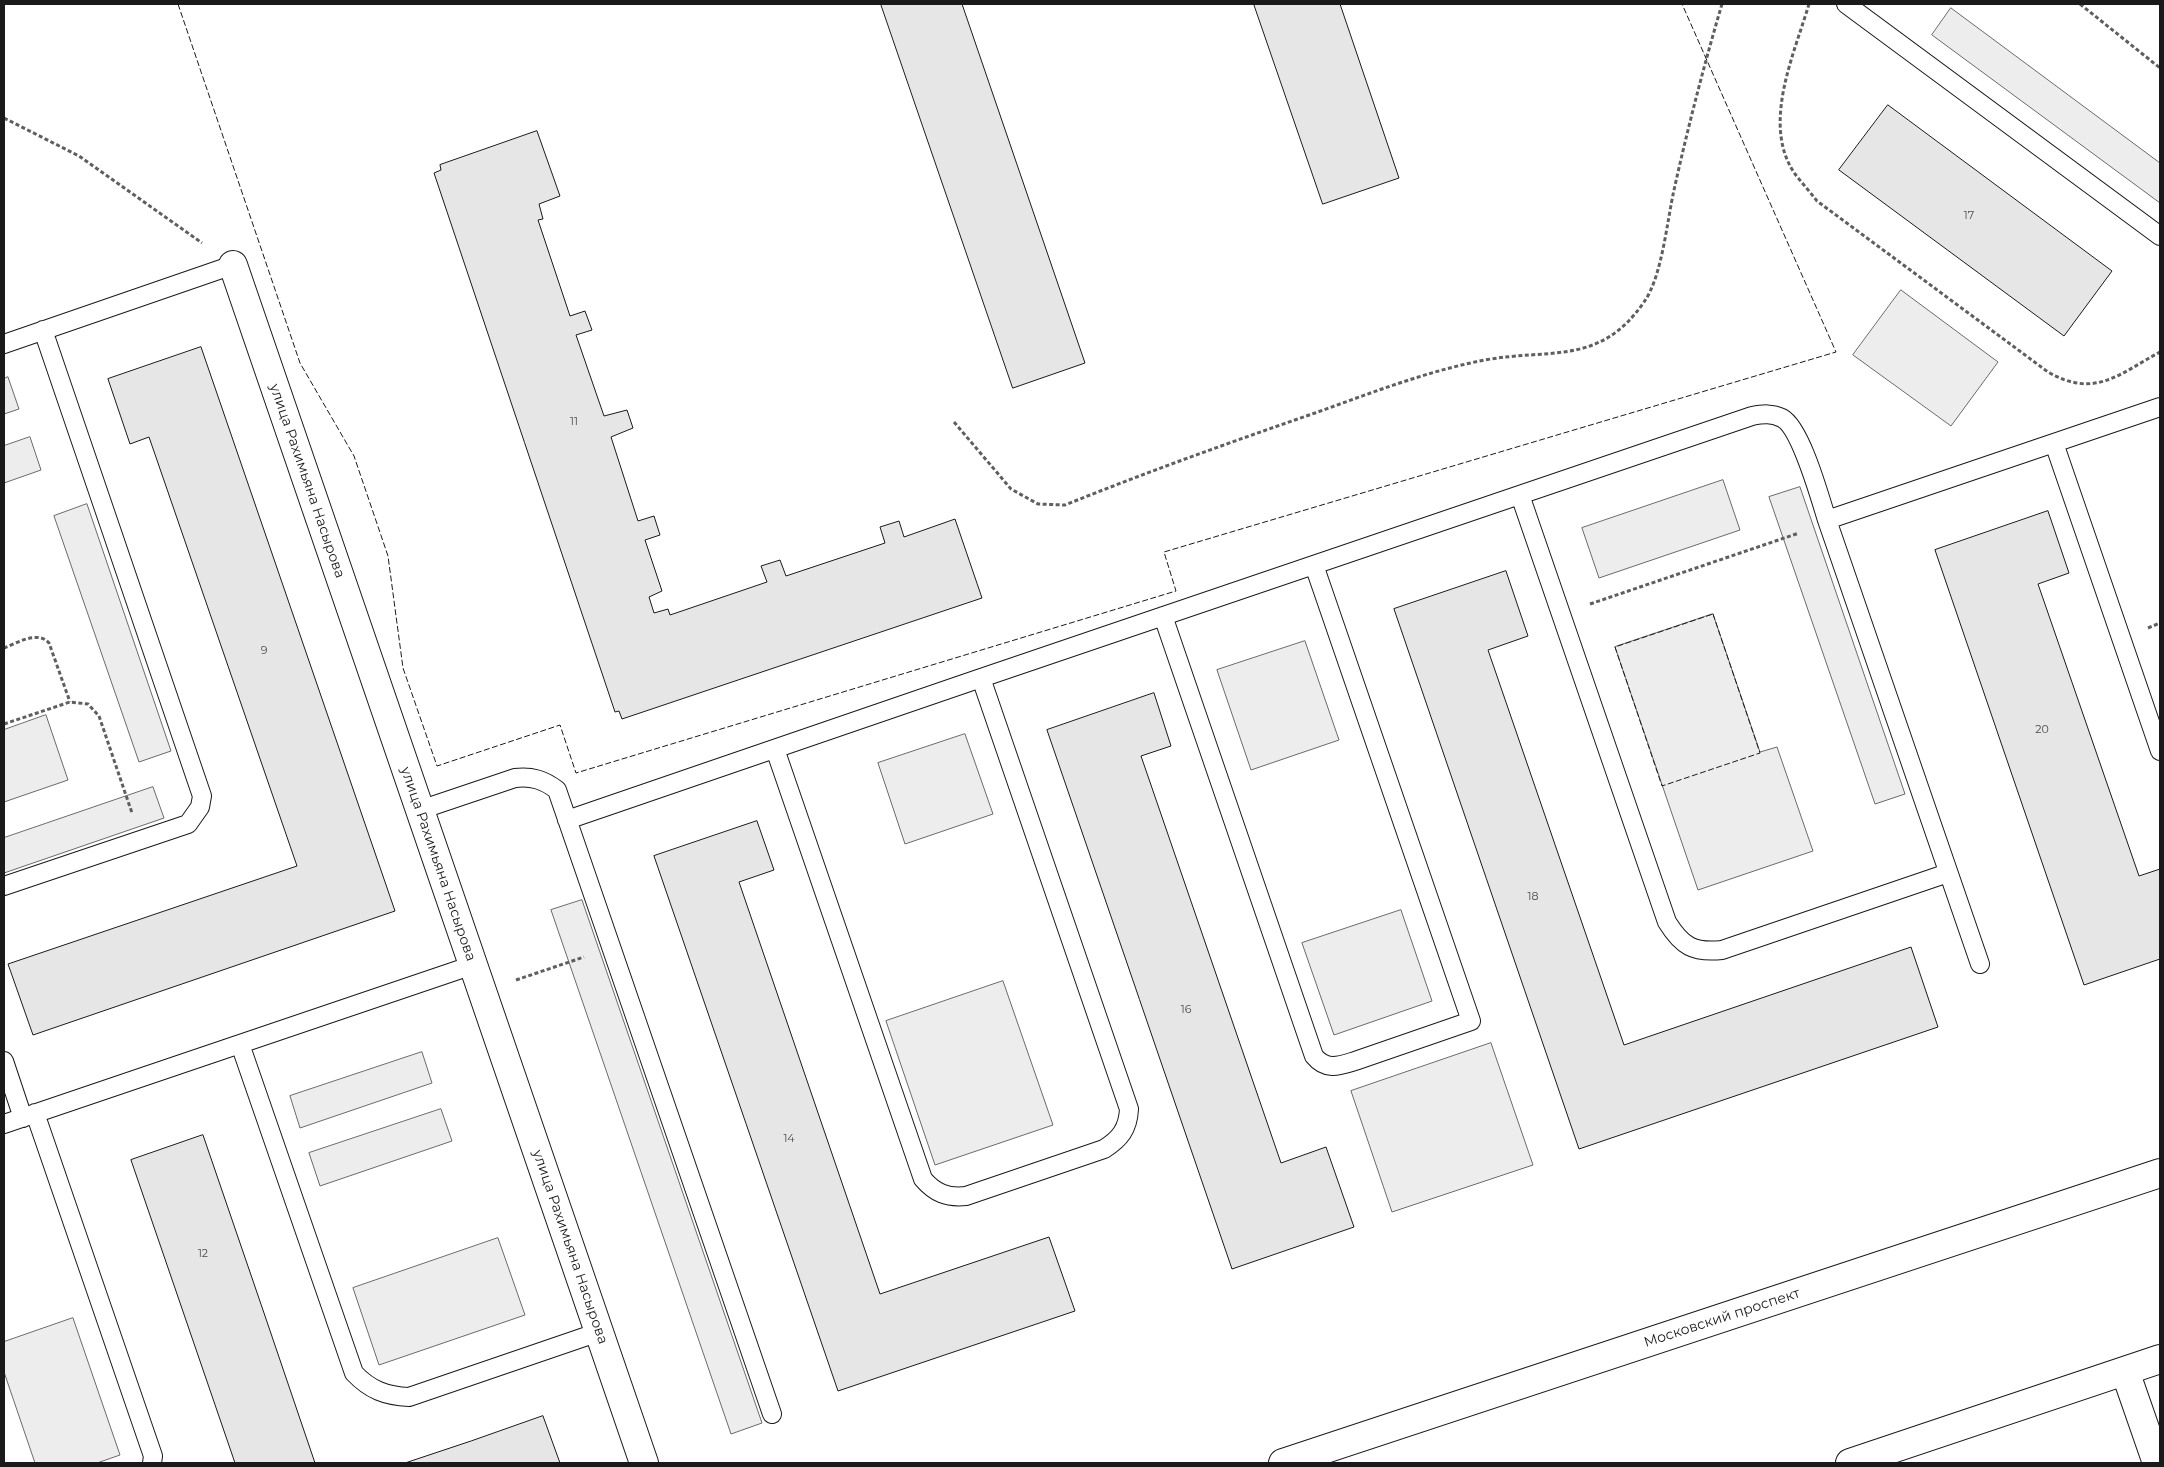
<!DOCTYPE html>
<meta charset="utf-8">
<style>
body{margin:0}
#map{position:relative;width:2164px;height:1467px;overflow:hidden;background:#fff;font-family:Montserrat,sans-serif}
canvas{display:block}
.frame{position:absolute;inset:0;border:5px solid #1a1a1a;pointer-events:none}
</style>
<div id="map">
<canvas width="2164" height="1467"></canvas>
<div class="frame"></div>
</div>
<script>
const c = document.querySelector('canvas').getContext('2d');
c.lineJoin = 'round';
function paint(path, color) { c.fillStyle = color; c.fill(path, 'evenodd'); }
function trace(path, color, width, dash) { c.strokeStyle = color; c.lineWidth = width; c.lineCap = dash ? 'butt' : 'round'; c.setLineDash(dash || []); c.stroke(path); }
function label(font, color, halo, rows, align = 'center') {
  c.font = font + ' Montserrat,sans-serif'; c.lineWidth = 4; c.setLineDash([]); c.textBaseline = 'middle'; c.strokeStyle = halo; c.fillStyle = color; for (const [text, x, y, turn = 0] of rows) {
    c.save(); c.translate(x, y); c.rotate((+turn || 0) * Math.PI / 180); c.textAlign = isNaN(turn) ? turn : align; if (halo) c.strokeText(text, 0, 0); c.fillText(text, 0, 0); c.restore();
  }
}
const built = new Path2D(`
 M1951,8l209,155v40l-228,-168z
 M1901,290l97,72 -47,64 -98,-71z
 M8,377l11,32 -15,5v-35z
 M30,437l11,33 -37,13v-37z
 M1723,480l17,50 -141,48 -17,-50z
 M1800,487l105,307 -30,10 -106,-307z
 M87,504l84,247 -32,11 -85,-246z
 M1713,614l47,138 17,-5 36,104 -115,39 -83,-243z
 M1305,641l34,99 -88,30 -34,-100z
 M46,715l22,65 -64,22v-72z
 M965,734l28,80 -88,30 -27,-81z
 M153,787l11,31 -160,55v-35z
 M582,900l180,523 -31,11 -180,-524z
 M1401,910l31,91 -98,34 -32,-92z
 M1003,981l50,144 -118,40 -49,-144z
 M1491,1043l42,122 -141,47 -41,-121z
 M422,1052l10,31 -132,45 -10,-32z
 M441,1109l11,32 -132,45 -11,-33z
 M498,1238l27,77 -146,50 -26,-77z
 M73,1318l47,137 -23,8h-62l-31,-91v-30z`);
const building = new Path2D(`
 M881,4h81l123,359 -72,25z
 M1254,4h86l59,174 -76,26z
 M1888,105l224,166 -48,65 -225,-166z
 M537,131l23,65 -21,8 4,15 -5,1 32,96 15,-5 7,19 -16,5 28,81 23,-6 6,18 -22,9 27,84 16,-5 6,19 -15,5 17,51 -13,6 5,16 14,-4 2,6 97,-33 -6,-16 19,-6 6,16 99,-33 -5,-16 19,-6 5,16 51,-18 27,79 -360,121 -3,-8 -4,1 -181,-539 7,-3 -1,-5z
 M201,347l194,564 -362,124 -25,-71 289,-98 -148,-429 -19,7 -22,-65z
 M2048,511l21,62 -31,11 101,292 21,-7v90l-76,26 -149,-435z
 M1506,571l22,65 -40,14 136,395 287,-98 27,80 -359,122 -185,-540z
 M1154,693l17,53 -30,10 140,407 45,-16 28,80 -122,42 -185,-539z
 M757,821l17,49 -35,12 141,412 169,-57 26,74 -237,80 -184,-535z
 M203,1135l61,178 51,150h-80l-104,-303z
 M543,1416l17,47h-155l66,-22z`);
const path = new Path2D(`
 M1809,4c-15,51 -48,121 -14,170 7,9 15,18 22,27l231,171c47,27 71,2 112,-20
 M2080,4l80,64
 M4,118l75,38 123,87
 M954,422l57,67 27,15 27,1c82,-33 166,-63 250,-92 56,-20 112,-42 170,-53 66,-12 115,6 159,-58 18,-25 23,-81 30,-112 14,-63 30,-125 48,-186
 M1590,604l209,-71
 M2148,628l12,-5
 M4,648c13,-5 34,-18 45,-5l21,59
 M4,724l66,-22 18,2 11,12 33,97
 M516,980l68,-23`);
const lane = new Path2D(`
 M1846,4l314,232
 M4,344l229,-79
 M2054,443l106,308
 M1520,495l147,427c15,24 26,31 55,28l226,-77
 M1827,520l153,444
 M1163,616l151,440c12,15 25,10 41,5l116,-40 -157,-456
 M981,678l771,-262c11,-2 20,-3 30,2 19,10 38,80 45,102l333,-113
 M420,810l95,-32c17,-2 29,2 42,12l215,624
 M567,820l414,-142 148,431c-1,20 -9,30 -25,40l-138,47c-19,2 -31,-3 -43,-17l-148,-430
 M4,886l184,-62 12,-17 2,-11 -159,-466
 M240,1044l114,329c16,17 32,23 55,24l190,-65
 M4,1061l19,57
 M35,1113l118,343 -1,7
 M4,1124l469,-159`);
const street = new Path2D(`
 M233,265l411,1198
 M2125,1371l32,92
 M1850,1463l310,-104`);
const secondary = new Path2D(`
 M1283,1463l877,-290`);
const fence = new Path2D(`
 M178,4l122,359 54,93 34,100 15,112 34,98 123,-41 16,48 600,-182 -12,-39 672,-200 -154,-348
 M1713,614l47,139 -98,33 -47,-139z`);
const numberNames = [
 ["17",1969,216],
 ["11",574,422],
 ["9",264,651],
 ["20",2042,730],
 ["18",1533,897],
 ["16",1186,1010],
 ["14",789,1139],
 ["12",203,1254]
];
const streetNames = [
 ["улица Рахимьяна Насырова",307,481,71],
 ["улица Рахимьяна Насырова",438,864,71],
 ["улица Рахимьяна Насырова",570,1247,71],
 ["Московский проспект",1722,1318,-18]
];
paint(built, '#ededed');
trace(built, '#6a6a6a', 1);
paint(building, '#e6e6e6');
trace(building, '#1a1a1a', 1);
trace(lane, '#1a1a1a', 20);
trace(street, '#1a1a1a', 30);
trace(secondary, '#1a1a1a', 30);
trace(path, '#5f5f5f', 3, [4, 2.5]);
trace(lane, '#fff', 18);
trace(street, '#fff', 28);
trace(secondary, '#fff', 28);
trace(fence, '#1a1a1a', 1, [6, 2.5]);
label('11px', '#4d4d4d', null, numberNames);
label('14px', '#1a1a1a', '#fff', streetNames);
</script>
